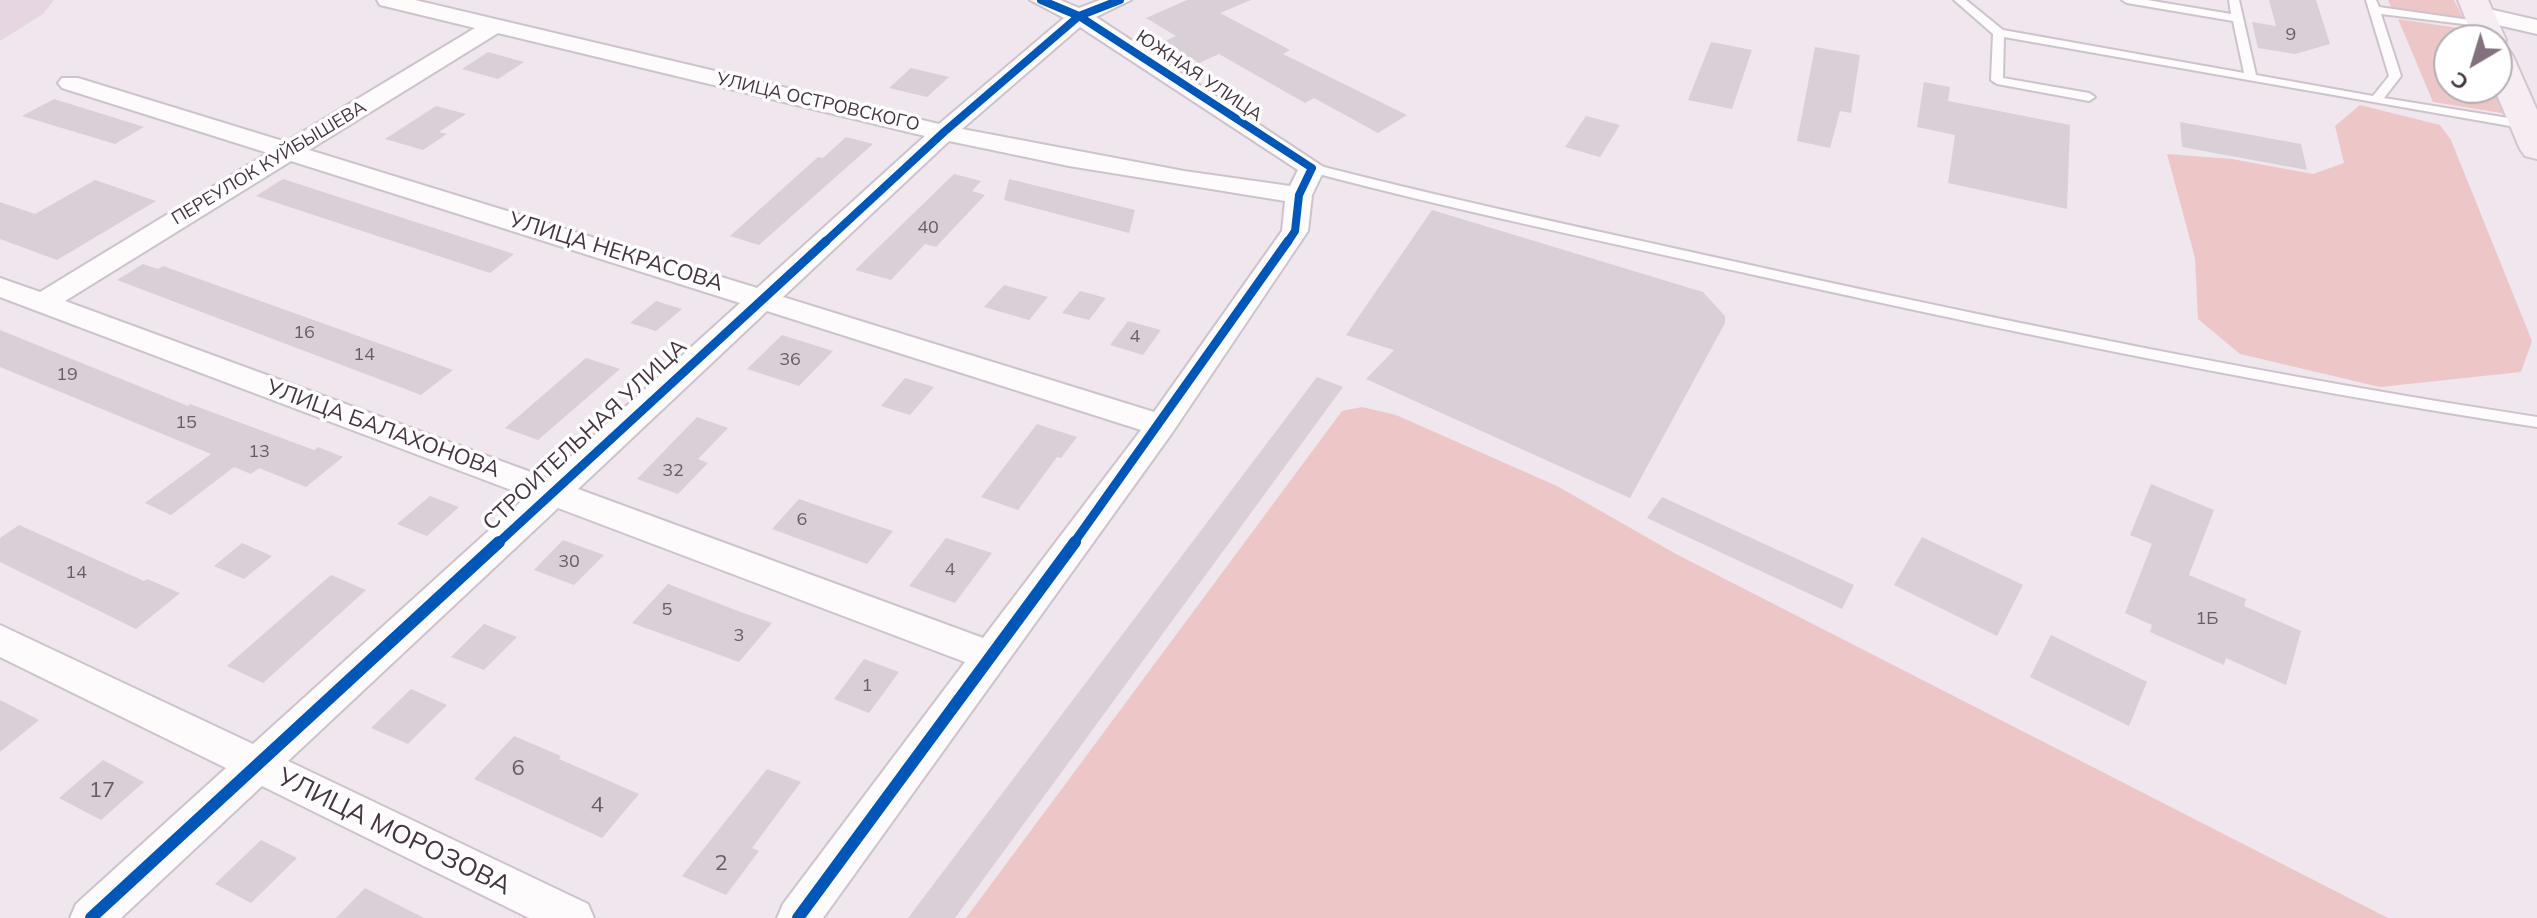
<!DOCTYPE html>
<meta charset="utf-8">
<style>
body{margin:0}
#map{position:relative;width:2537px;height:918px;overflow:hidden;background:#f0e6ed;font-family:Mulish,sans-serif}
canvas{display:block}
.north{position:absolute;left:2433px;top:24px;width:80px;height:80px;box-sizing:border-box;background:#fff;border:2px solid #b5adb3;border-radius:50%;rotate:218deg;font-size:22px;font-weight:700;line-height:32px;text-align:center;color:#453341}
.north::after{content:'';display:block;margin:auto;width:28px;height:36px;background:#81727d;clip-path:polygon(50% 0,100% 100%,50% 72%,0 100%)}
</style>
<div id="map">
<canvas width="2537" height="918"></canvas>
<div class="north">С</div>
</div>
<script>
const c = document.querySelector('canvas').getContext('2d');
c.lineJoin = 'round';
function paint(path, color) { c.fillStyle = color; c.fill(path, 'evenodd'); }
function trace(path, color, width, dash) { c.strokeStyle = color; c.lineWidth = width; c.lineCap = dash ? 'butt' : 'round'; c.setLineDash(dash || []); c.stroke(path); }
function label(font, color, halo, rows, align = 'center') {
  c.font = font + ' Mulish,sans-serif'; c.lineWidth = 7; c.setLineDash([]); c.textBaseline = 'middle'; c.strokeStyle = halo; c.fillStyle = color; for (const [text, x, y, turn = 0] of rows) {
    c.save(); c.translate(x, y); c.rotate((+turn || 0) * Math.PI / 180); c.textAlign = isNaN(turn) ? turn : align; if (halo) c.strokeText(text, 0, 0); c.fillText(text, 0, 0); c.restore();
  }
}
const residential = new Path2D(`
 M0,0h54l-11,14 -43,27z`);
const green = new Path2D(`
 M2388,0h66l10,20 -72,-11z
 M2398,19l67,10 6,11h-22v48h45l13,26 -74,-12z
 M2360,105l80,20 11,15 81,201 -11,31 -141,15 -140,-33 -42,-35 -3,-61 -28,-104 65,5 81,15 31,-11 -9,-37z
 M1362,407l34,8 161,71 119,68 712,364h-1422l376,-507z`);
const building = new Path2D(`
 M1187,0h64l-31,13 70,37 -7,4 124,61 -29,18 -64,-35 -9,5 -86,-49 -20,9 -36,-21 13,-6 -30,-18z
 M2269,0h47l14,44 -35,10 -37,-6 -6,-26 24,4z
 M1711,42l41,8 -20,59 -44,-9z
 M1815,47l45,8 -9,58 -11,-2 -10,37 -33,-7z
 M488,52l36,10 -26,17 -36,-10z
 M911,68l38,9 -22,20 -38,-9z
 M1924,82l26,5 -2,14 122,24 -3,84 -119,-26 7,-48 -38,-8z
 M54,99l55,17 35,11 -29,17 -93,-28z
 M436,106l30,8 -27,18 8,2 -24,16 -38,-11z
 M1586,116l34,9 -20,32 -35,-10z
 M2180,122l121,22 6,26 -125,-23z
 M846,137l27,7 -114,101 -29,-9 88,-79 5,1z
 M954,174l27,7 -9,10 13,4 -49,52 -11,-3 -34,36 -36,-10z
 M283,179l71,23 160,52 -24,19 -234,-77z
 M1009,179l126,31 -6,23 -125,-33z
 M95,180l61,21 -99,59 -57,-21v-37l35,12z
 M1432,210l271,82 22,24v7l-95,175 -264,-119 28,-29 -48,-15z
 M143,264l15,5 5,-3 290,104 -32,25 -304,-115z
 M1004,285l44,12 -19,23 -45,-13z
 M1080,291l26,7 -17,22 -27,-7z
 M656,301l26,8 -26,22 -26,-8z
 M1128,321l33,9 -18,25 -33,-10z
 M0,330l188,76 2,-2 124,46 4,-3 25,10 -37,30 -47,-19 -8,6 -17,-7 -63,48 -26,-12 66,-49 -211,-87z
 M782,335l51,16 -34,35 -52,-17z
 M586,358l34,11 -82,71 -33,-12z
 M1317,377l26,10 -388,531h-47z
 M905,378l29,9 -24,28 -29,-9z
 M697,417l31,11 -30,31 10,4 -30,31 -41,-15z
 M1037,424l40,13 -16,21 -4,-1 -39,53 -37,-13z
 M2151,484l63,26 -25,65 57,24 -2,7 57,25 -15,54 -60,-27 -2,7 -74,-33 2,-7 -27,-12 27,-69 -22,-9z
 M430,496l29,11 -32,29 -30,-12z
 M1662,497l192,88 -12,24 -195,-91z
 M799,499l61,21 33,11 -26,33 -95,-35z
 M19,525l125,56 3,-2 33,14 -44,36 -136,-67v-24z
 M1922,537l101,48 -26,51 -103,-51z
 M946,538l46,15 -37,50 -46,-17z
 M563,540l41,15 -30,30 -40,-15z
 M242,543l30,13 -28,23 -30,-13z
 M331,575l35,15 -103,93 -36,-17z
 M668,584l70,27 34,12 -33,39 -107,-39z
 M484,624l33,13 -33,33 -33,-13z
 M2051,635l96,47 -18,44 -99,-49z
 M864,659l35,13 -30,41 -35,-14z
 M411,689l36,16 -39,39 -37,-16z
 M0,700l39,20 -39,32z
 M514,736l47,20 -2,3 80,35 -37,44 -128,-59z
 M103,760l41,22 -43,38 -42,-22z
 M767,769l34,13 -49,66 7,3 -33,44 -44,-19z
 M261,840l36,18 -46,45 -36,-19z
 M365,888l59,30h-88z`);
const service = new Path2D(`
 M1954,0h12l37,30 241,43 -11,-52 -106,-18 -5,-3h25l84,14 -2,-14h10l17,75 117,21 16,-20 -23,-76h10l3,7 105,15 4,1v4l-107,-13 20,62 -17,22 143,23 6,4 -6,4 -523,-92 -1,41 86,15 6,4 -6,4 -92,-17 -6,-4 2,-46z
 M1312,164c148,38 298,70 447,103 258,57 517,110 778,150v10c-264,-40 -526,-95 -787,-153 -148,-33 -296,-64 -443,-103l-1,-3z`);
const minor = new Path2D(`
 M377,0h38l524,124 125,-106 -34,-18h30l19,8 21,-8h31l-35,17 229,151 -13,27 -4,36 -136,202 -349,485h-46l6,-14 182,-242 -407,-154 -270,253 300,143 6,14h-65l-267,-132 -141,132h-51l6,-14 150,-136 -226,-111v-32l253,119 274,-248 -527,-199v-19l40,14 228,-139 -206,-65 -4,-5 4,-5h16l208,64 189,-114 -95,-23zM1080,27l218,143 -8,16 -106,-15 -222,-42zM498,33l427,103 -168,152 -448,-138zM949,141l120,25 216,35 -3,30 -128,181 -371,-115zM291,161l449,142 -193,175 -482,-177zM767,311l374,119 -158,208 -405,-149z
 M2480,7l57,13v14l-65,-15 -3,-5z`);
const secondary = new Path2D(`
 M2458,0h30l18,40 -7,7 9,2 5,7 24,54v49l-12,-3 -5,-7 -26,-61 3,-48h-23z`);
const cyclewayFar2 = new Path2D(`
 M1041,0l38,16 233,152 -13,27 -4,36 -8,12
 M824,243l120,-111 135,-116 41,-16`);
const cyclewayFar1 = new Path2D(`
 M497,544l329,-303
 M1073,544l215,-303`);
const cycleway = new Path2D(`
 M91,918l408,-376
 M798,918l277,-376`);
const numberNames = [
 ["9",2291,35],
 ["40",928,228],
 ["16",304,333],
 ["4",1135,337],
 ["14",364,355],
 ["36",790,360],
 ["19",67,375],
 ["15",186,423],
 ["13",259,452],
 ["32",673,471],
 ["6",802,520],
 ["30",569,562],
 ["4",950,570],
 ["14",76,573],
 ["5",667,610],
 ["1Б",2207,619],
 ["3",739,636],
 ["1",867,686]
];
const farStreetnames = [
 ["ЮЖНАЯ УЛИЦА",1199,76,34],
 ["УЛИЦА ОСТРОВСКОГО",818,102,13],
 ["ПЕРЕУЛОК КУЙБЫШЕВА",269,163,-31]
];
const streetNames = [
 ["УЛИЦА НЕКРАСОВА",616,252,17],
 ["УЛИЦА БАЛАХОНОВА",383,429,20],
 ["СТРОИТЕЛЬНАЯ УЛИЦА",585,435,-43]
];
const nearNumbernames = [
 ["6",518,768],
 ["17",102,790],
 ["4",597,805],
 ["2",721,863]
];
const nearStreetnames = [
 ["УЛИЦА МОРОЗОВА",394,832,26]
];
paint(residential, '#e6d6e2');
paint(green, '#edc7c8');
paint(building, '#d9cfd6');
trace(service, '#cec3cb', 4);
trace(minor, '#cec3cb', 4);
trace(secondary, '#d6c4d0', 4);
paint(service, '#fdfbfc');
paint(minor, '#fdfbfc');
paint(secondary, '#f6edf3');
trace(cyclewayFar2, '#0057b8', 8);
trace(cyclewayFar1, '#0057b8', 9);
trace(cycleway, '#0057b8', 12);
label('18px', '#6b5b67', null, numberNames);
label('18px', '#453341', '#fff', farStreetnames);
label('22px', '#453341', '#fff', streetNames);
label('22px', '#6b5b67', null, nearNumbernames);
label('26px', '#453341', '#fff', nearStreetnames);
</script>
